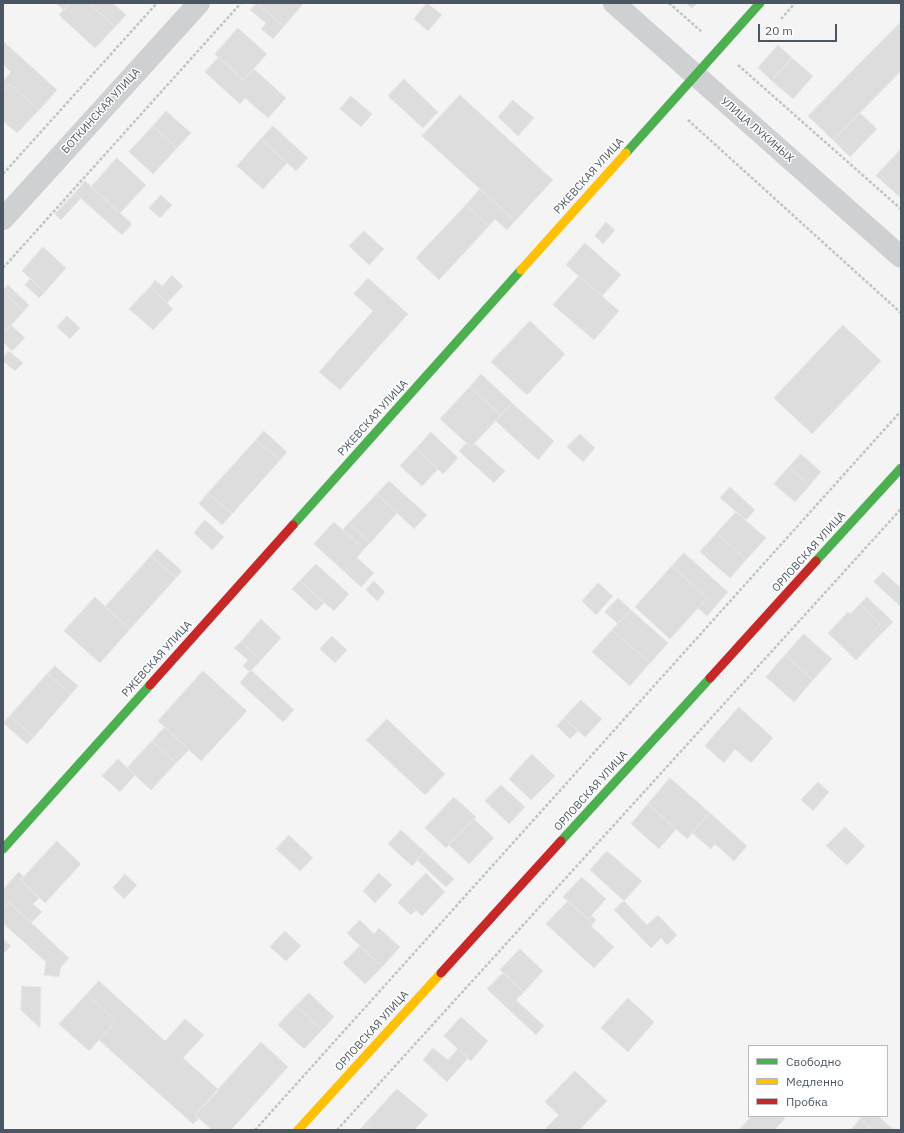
<!DOCTYPE html>
<meta charset="utf-8">
<style>
body{margin:0}
#map{position:relative;width:904px;height:1133px;overflow:hidden;background:#f4f4f4;font-family:"IBM Plex Sans",sans-serif}
canvas{display:block}
.frame{position:absolute;inset:0;border:4px solid #4a5661;pointer-events:none}
.legend{position:absolute;left:748px;top:1045px;width:140px;height:72px;box-sizing:border-box;background:#fff;border:1px solid #b7bbc0;margin:0;padding:5px 7px;list-style:none;font-size:12px;color:#4a5661}
.legend li{display:flex;align-items:center;gap:8px;height:20px}
.legend b{width:20px;border:1px solid #b7bbc0}
.scale{position:absolute;left:758px;top:24px;width:79px;height:18px;box-sizing:border-box;border:2px solid #4a5661;border-top:0;padding-left:5px;font-size:12px;line-height:14px;white-space:nowrap;color:#4a5661;-webkit-text-stroke:3px #fff;paint-order:stroke}
</style>
<div id="map">
<canvas width="904" height="1133"></canvas>
<div class="frame"></div>
<ul class="legend">
<li><b style="height:5px;background:#4caf50"></b>Свободно</li>
<li><b style="height:5px;background:#ffc107"></b>Медленно</li>
<li><b style="height:5px;background:#c62828"></b>Пробка</li>
</ul>
<div class="scale">20 m</div>
</div>
<script>
const c = document.querySelector('canvas').getContext('2d');
c.lineJoin = 'round';
function paint(path, color) { c.fillStyle = color; c.fill(path, 'evenodd'); }
function trace(path, color, width, dash) { c.strokeStyle = color; c.lineWidth = width; c.lineCap = dash ? 'butt' : 'round'; c.setLineDash(dash || []); c.stroke(path); }
function label(font, color, halo, rows, align = 'center') {
  c.font = font + ' "IBM Plex Sans",sans-serif'; c.lineWidth = 3; c.setLineDash([]); c.textBaseline = 'middle'; c.strokeStyle = halo; c.fillStyle = color; for (const [text, x, y, turn = 0] of rows) {
    c.save(); c.translate(x, y); c.rotate((+turn || 0) * Math.PI / 180); c.textAlign = isNaN(turn) ? turn : align; if (halo) c.strokeText(text, 0, 0); c.fillText(text, 0, 0); c.restore();
  }
}
const building = new Path2D(`
 M56,3h14l-6,7z
 M70,3h19l26,24 -20,21 -36,-33z
 M89,3h24l13,12 -11,12z
 M257,3h44l2,1 -19,22z
 M257,3l27,23 -11,13 -12,-10 5,-6 -16,-13z
 M427,3l15,12 -14,16 -14,-12z
 M686,3h11l-5,5z
 M901,22v49l-68,69 -25,-24z
 M238,28l29,26 -24,26 -28,-26z
 M3,41l54,49 -18,20 -29,-26 -7,8v-11l8,-9 -8,-8z
 M778,45l14,13 -20,23 -14,-13z
 M219,57l24,23 11,-11 32,29 -18,20 -23,-20 -5,6 -35,-32z
 M792,58l21,18 -20,23 -21,-18z
 M404,79l34,33 -15,16 -35,-32z
 M10,84l29,26 -22,23 -14,-12v-29z
 M460,95l93,85 -38,41 -93,-85z
 M351,96l21,18 -11,13 -21,-18z
 M513,100l21,18 -16,18 -20,-19z
 M166,111l25,22 -14,15 -24,-22z
 M860,113l17,16 -27,28 -17,-17z
 M153,126l24,22 -24,26 -24,-22z
 M273,126l35,32 -12,13 -35,-32z
 M261,139l26,24 -24,26 -26,-23z
 M900,150l1,1v47l-25,-22z
 M117,158l29,27 -26,28 -29,-26z
 M85,181l47,43 -10,11 -47,-42z
 M480,189l35,32 -8,9 -12,-11 -6,7 -23,-21z
 M75,193l6,5 -20,22 -6,-6z
 M161,195l11,10 -12,13 -11,-10z
 M466,205l23,21 -50,54 -23,-22z
 M606,222l9,8 -12,14 -8,-8z
 M364,231l20,18 -15,16 -20,-19z
 M585,243l36,32 -19,21 -36,-31z
 M43,247l23,21 -21,24 -23,-21z
 M172,275l11,11 -16,17 -17,-16 5,-7 7,6z
 M579,276l40,35 -25,29 -41,-35z
 M31,278l14,14 -6,6 -14,-13z
 M368,278l40,36 -68,76 -21,-18 54,-61 -19,-17z
 M8,285l21,20 -5,6 -21,-20z
 M150,287l23,22 -20,21 -24,-21z
 M3,291l21,20 -19,21 -2,-1z
 M67,316l13,12 -10,11 -13,-12z
 M530,321l35,33 -38,41 -36,-33z
 M11,325l14,13 -13,13 -9,-9v-11l2,1z
 M843,325l38,36 -69,73 -38,-36z
 M9,351l14,12 -8,8 -12,-10v-4z
 M481,374l31,29 -11,12 -31,-28z
 M470,387l31,28 -30,32 -31,-28z
 M512,403l42,38 -16,19 -42,-39z
 M264,431l23,21 -7,8 -24,-20z
 M431,432l27,26 -15,16 -27,-25z
 M580,434l15,14 -12,14 -16,-15z
 M256,440l24,20 -48,54 -24,-21z
 M467,443l4,4 4,-3 30,27 -11,12 -35,-32z
 M416,449l22,20 -16,17 -22,-20z
 M801,454l20,18 -12,14 -20,-19z
 M789,467l20,19 -14,16 -21,-18z
 M389,481l38,34 -13,14 -37,-35z
 M730,487l25,23 -9,10 -26,-22z
 M208,493l24,21 -10,11 -23,-21z
 M377,494l20,19 -27,30 -21,-20z
 M736,512l30,26 -20,22 -29,-27z
 M205,520l19,17 -12,13 -18,-17z
 M334,522l30,27 -7,9 17,15 -13,14 -47,-43z
 M349,523l21,20 -6,6 -21,-19z
 M717,533l29,27 -16,18 -30,-26z
 M157,549l25,22 -6,7 -25,-22z
 M684,553l44,39 -21,24 -9,-8 9,-10 -35,-32z
 M151,556l25,22 -46,51 -25,-22z
 M316,564l33,30 -15,17 -34,-30z
 M672,566l35,32 -37,41 -35,-32z
 M883,572l18,16v19l-27,-25z
 M300,581l24,22 -8,8 -24,-22z
 M374,581l11,11 -8,9 -11,-11z
 M598,583l15,13 -17,19 -14,-14z
 M95,597l35,32 -30,34 -36,-32z
 M867,597l26,25 -17,17 -5,-5 9,-9 -20,-21z
 M618,598l13,12 -13,14 -13,-12z
 M860,604l20,21 -9,9 5,5 -20,21 -28,-27 20,-21 2,2z
 M631,610l37,33 -18,20 -38,-33z
 M261,619l20,19 -20,22 -20,-18z
 M612,630l38,33 -20,23 -38,-34z
 M804,634l28,25 -19,21 -28,-25z
 M332,636l15,14 -12,13 -15,-14z
 M241,642l20,18 -11,12 -7,-6 5,-6 -14,-12z
 M785,655l28,25 -19,22 -28,-25z
 M55,666l23,20 -7,8 -24,-20z
 M251,670l43,40 -11,12 -43,-39z
 M203,671l44,40 -46,50 -43,-40z
 M47,674l24,20 -37,43 -24,-21z
 M581,700l21,19 -17,18 -21,-19z
 M739,707l34,31 -22,25 -16,-14 -11,14 -19,-17z
 M10,716l24,21 -7,7 -24,-21z
 M564,718l14,13 -8,8 -13,-13z
 M387,719l58,55 -20,21 -59,-55z
 M165,727l24,23 -13,13 -24,-22z
 M152,741l24,22 -25,27 -24,-22z
 M532,754l23,22 -24,24 -22,-21z
 M118,759l17,16 -15,17 -18,-16z
 M670,778l40,35 -23,26 -39,-35z
 M818,782l11,10 -16,19 -12,-11z
 M501,785l24,22 -16,17 -24,-23z
 M454,797l22,20 -30,31 -21,-20z
 M648,804l28,25 -17,20 -28,-25z
 M710,813l37,33 -13,15 -19,-17 -4,5 -19,-16z
 M474,819l20,19 -25,26 -20,-19z
 M845,827l20,19 -18,19 -21,-19z
 M401,830l24,22 -13,14 -24,-22z
 M289,835l24,23 -13,13 -24,-22z
 M57,841l24,23 -36,39 -24,-23z
 M607,851l35,30 -18,20 -34,-31z
 M425,852l29,27 -8,8 -29,-27z
 M19,872l5,5 -3,3 18,18 -6,6 9,8 -11,11 -22,-21 -6,7v-19z
 M379,873l13,12 -17,18 -12,-12z
 M426,873l19,19 -23,24 -19,-19z
 M125,874l12,11 -13,14 -11,-11z
 M582,877l24,22 -18,20 -25,-22z
 M403,897l13,13 -5,5 -13,-12z
 M568,901l20,18 3,-4 5,5 -5,6 23,21 -20,21 -48,-44z
 M624,901l23,24 11,-10 19,20 -10,10 -6,-7 -10,10 -37,-38z
 M9,902l60,56 -8,9 -2,10 -15,-2 2,-13 -43,-39v-14z
 M360,920l14,14 5,-6 21,19 -18,20 -35,-34z
 M285,931l16,15 -15,15 -16,-14z
 M3,939l8,7 -8,8z
 M360,946l22,21 -17,17 -22,-21z
 M520,949l23,22 -19,21 -24,-22z
 M503,973l21,19 -8,8 28,26 -8,9 -49,-46z
 M99,981l66,60 20,-22 19,16 -21,23 36,32 -24,25 4,3 -6,6 -94,-84 17,-19 -29,-27z
 M22,986l19,1 -1,41 -19,-18z
 M309,993l25,24 -12,13 -26,-24z
 M87,994l29,27 -27,30 -30,-27z
 M628,998l26,24 -26,30 -27,-24z
 M296,1006l26,24 -18,19 -26,-24z
 M461,1017l27,24 -17,20 -27,-25z
 M261,1042l27,25 -57,63h-19l-17,-15z
 M433,1048l15,12 10,-11 10,9 -21,24 -24,-22z
 M575,1071l32,30 -28,29h-31l-2,-2 13,-13 -14,-13z
 M397,1089l31,26 -14,15h-42l-7,-6z
 M752,1116h31l2,2 -10,12h-36z
 M863,1116h15l15,13 -1,1h-19l-13,-11z
 M860,1119l13,11h-22z
 M365,1124l7,6h-12z`);
const path = new Path2D(`
 M669,3l33,29
 M781,19l14,-16
 M738,65l163,144
 M688,120l213,193
 M3,174l154,-171
 M3,268l238,-265
 M255,1130l646,-719
 M337,1130l564,-621`);
const street = new Path2D(`
 M614,3l287,254
 M3,219l196,-216`);
const fast = new Path2D(`
 M626,153l134,-150
 M293,525l228,-255
 M816,561l85,-93
 M561,841l149,-163
 M3,849l147,-164`);
const slow = new Path2D(`
 M521,270l105,-117
 M298,1130l143,-157`);
const jam = new Path2D(`
 M710,678l106,-117
 M150,685l143,-160
 M441,973l120,-132`);
const streetNames = [
 ["БОТКИНСКАЯ УЛИЦА",101,111,-48],
 ["УЛИЦА ЛУКИНЫХ",757,130,41],
 ["РЖЕВСКАЯ УЛИЦА",589,176,-48],
 ["РЖЕВСКАЯ УЛИЦА",373,418,-48],
 ["ОРЛОВСКАЯ УЛИЦА",809,552,-48],
 ["РЖЕВСКАЯ УЛИЦА",157,659,-48],
 ["ОРЛОВСКАЯ УЛИЦА",591,791,-48],
 ["ОРЛОВСКАЯ УЛИЦА",372,1031,-48]
];
paint(building, '#ddddde');
trace(building, '#e5e6e7', 1);
trace(path, '#bcc7c4', 2.5, [3, 2]);
trace(street, '#ced0d2', 22);
trace(fast, '#4caf50', 9);
trace(slow, '#ffc107', 9);
trace(jam, '#c62828', 9);
label('11px', '#4a5661', '#fff', streetNames);
</script>
